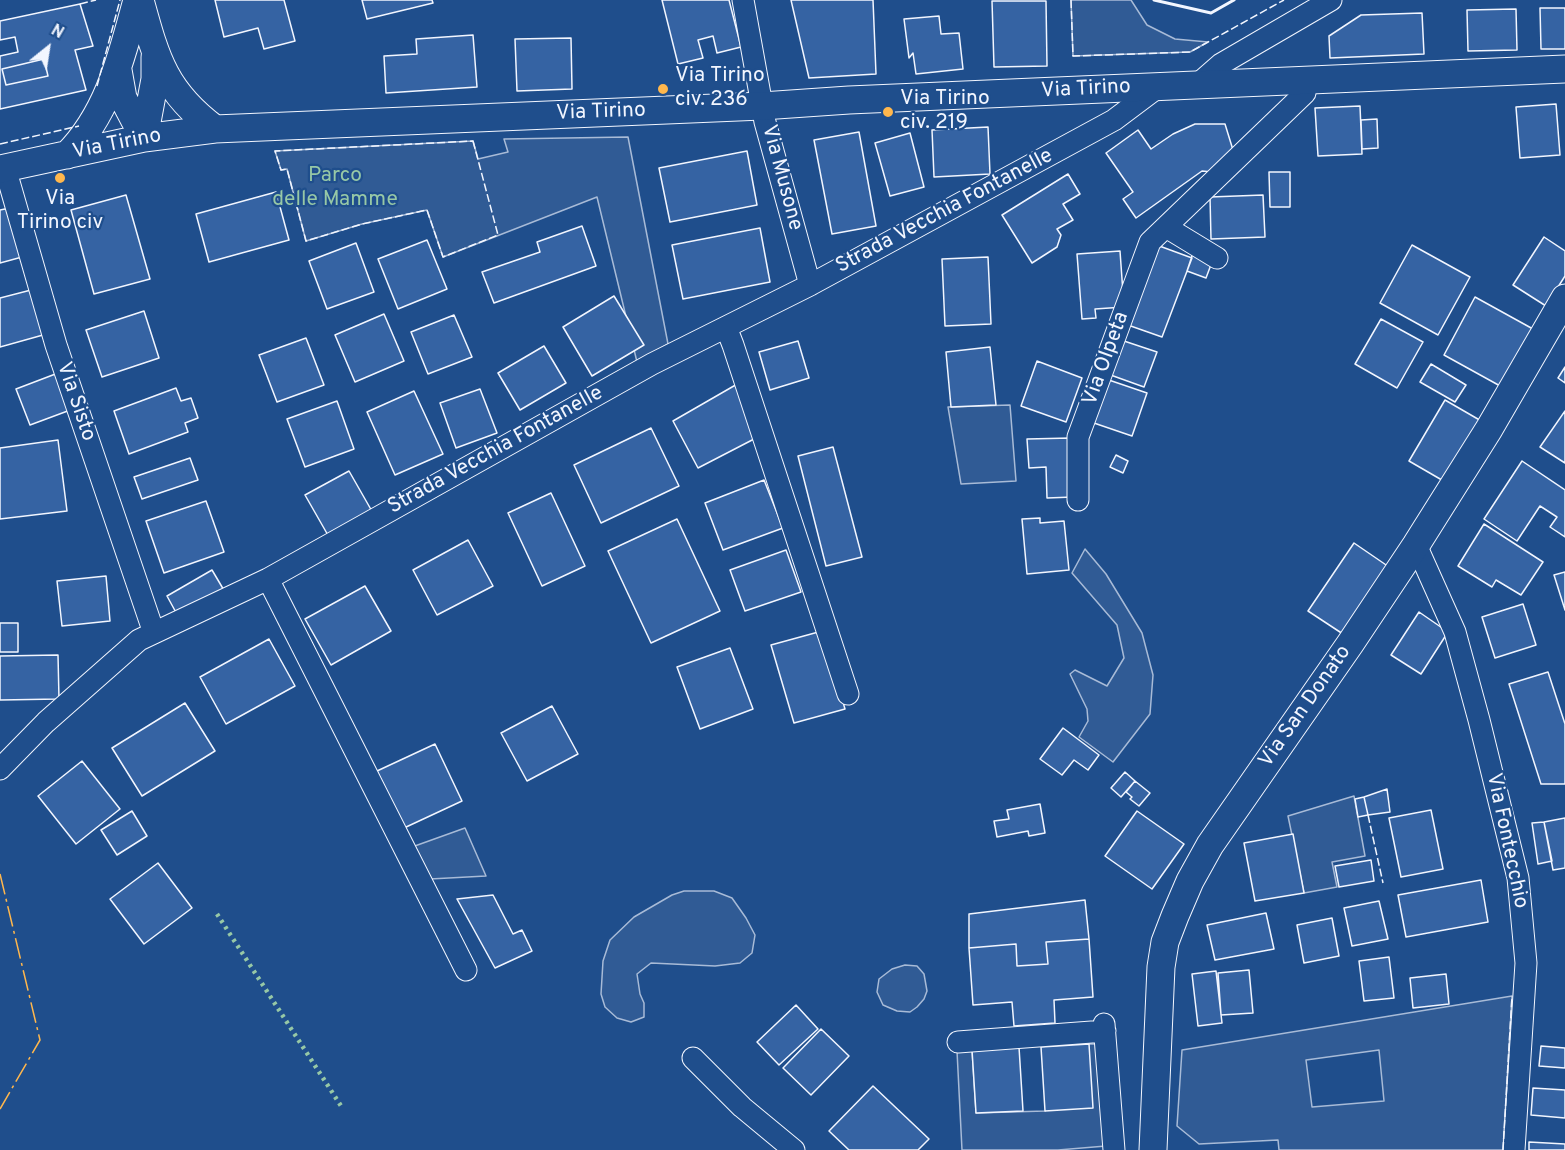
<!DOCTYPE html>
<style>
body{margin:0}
#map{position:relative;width:1565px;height:1150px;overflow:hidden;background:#1f4e8c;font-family:Overpass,sans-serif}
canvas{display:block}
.north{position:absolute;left:18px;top:18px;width:60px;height:60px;-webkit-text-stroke:4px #1f4e8c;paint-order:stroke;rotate:30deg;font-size:16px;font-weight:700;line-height:24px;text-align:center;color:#f2f6ff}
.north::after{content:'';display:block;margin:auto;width:21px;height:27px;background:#f2f6ff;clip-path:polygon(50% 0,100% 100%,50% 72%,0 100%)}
</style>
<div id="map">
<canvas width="1565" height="1150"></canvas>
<div class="north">N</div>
</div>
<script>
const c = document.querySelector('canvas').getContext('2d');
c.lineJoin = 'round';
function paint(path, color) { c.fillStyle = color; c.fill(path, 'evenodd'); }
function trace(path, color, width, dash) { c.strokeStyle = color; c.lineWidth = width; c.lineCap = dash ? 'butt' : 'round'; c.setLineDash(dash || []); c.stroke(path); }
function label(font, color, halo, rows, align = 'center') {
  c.font = font + ' Overpass,sans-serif'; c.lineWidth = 4.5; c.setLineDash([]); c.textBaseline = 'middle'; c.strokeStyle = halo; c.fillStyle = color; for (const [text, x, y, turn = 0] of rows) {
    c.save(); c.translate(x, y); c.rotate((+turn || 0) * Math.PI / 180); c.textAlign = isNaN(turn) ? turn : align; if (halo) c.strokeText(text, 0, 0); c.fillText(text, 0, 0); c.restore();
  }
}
const built = new Path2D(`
 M1071,0h60l16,25 28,14 33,3 -18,10 -117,4z
 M628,137l40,207 -31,18 -40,-165 -154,60 -16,-47 -65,14 -56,17 -19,-72 -6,1 -6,-19 198,-10 5,18 30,-7 -4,-13z
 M1010,405l6,76 -55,3 -13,-77z
 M1085,549l21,25 36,59 11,42 -3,39 -37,48 -34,-25 9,-16 -1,-12 -17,-35 5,-4 32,16 17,-28 -7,-33 -45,-52z
 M1354,796l11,60 -33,6 5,25 -33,6 -16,-77z
 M465,828l21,48 -56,3 -18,-32z
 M684,891h30l18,7 14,20 9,17 -3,18 -12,10 -25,3 -64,-3 -14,11 3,20 4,9v14l-13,5 -14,-4 -12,-11 -4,-13 2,-33 7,-21 24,-23 38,-22z
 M905,965l12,1 7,8 3,17 -3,8 -7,8 -7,5 -13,-1 -14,-6 -6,-13 2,-13 13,-10z
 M1512,996l-9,154h-224l-1,-10 -79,4 -22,-18 5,-76zM1379,1050l5,51 -72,6 -6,-47z
 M1089,1044h10l7,102 -48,4h-96l-5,-99 15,-1 4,63 69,-2z`);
const building = new Path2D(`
 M215,0h69l11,41 -31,8 -6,-21 -34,9z
 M362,0h70l1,3 -66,16z
 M662,0h67l12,47 -24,6 -4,-17 -15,4 5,18 -25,6z
 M791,0h82l3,74 -67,4z
 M992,1h54l1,65 -53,1z
 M80,4l13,42 -18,4 11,40 -86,19v-53l18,-4 -3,-15 -15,3v-19zM44,59l4,17 -42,9 -4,-16z
 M1540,8h25v41h-24z
 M1516,9l1,41 -49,1 -1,-41z
 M1422,13l2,41 -94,4 -1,-22 32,-21z
 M939,16l2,18 18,-1 4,36 -47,5 -3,-21 -4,5 -5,-39z
 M473,35l4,52 -91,6 -2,-37 33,-2 -1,-15z
 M571,38l1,51 -55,2 -2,-52z
 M44,59l4,17 -42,9 -4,-16z
 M1556,104l4,51 -40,3 -4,-51z
 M1360,106l2,48 -44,2 -3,-48z
 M1377,119l1,29 -16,1 -1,-29z
 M1195,124h30l8,26 -21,22 -10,-1 -66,47 -13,-19 10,-7 -27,-39 32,-23 13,19 22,-15z
 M988,127l2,47 -56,3 -2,-47z
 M859,132l17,94 -44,8 -18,-94z
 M910,133l14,54 -34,9 -15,-53z
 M747,151l10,54 -87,17 -11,-54z
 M1269,172h21v35h-20z
 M1068,174l12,20 -17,10 10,16 -16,9 4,6 -4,12 -25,16 -30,-48z
 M276,192l13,48 -80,22 -13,-48z
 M126,195l24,84 -56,15 -23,-84z
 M1263,195l2,42 -54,2 -1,-42z
 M10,208l12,49 -22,6v-53z
 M582,226l14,40 -102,37 -12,-31 58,-20 -3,-10z
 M760,228l10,54 -87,17 -11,-54z
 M1544,237l21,14v25l-19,30 -33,-21z
 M427,240l20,49 -49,20 -20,-50z
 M356,243l18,49 -47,17 -18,-48z
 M1154,244l38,14 -30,79 -37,-13z
 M1412,245l58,32 -32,58 -58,-32z
 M1120,251l4,56 -29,2 1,9 -14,1 -5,-65z
 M1193,253l19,9 -6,16 -19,-7z
 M988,257l3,67 -46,2 -3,-67z
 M31,290l12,45 -43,12v-49z
 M614,296l30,49 -52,31 -29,-49z
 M1475,297l58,32 -31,58 -58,-32z
 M144,311l15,47 -57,19 -16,-47z
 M384,314l20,47 -49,21 -20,-47z
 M454,315l18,42 -44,17 -17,-42z
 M1381,319l42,23 -26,46 -42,-24z
 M306,338l18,47 -47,17 -18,-47z
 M1118,339l39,13 -13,35 -39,-14z
 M798,341l11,37 -39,12 -11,-38z
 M544,346l22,37 -46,27 -22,-37z
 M990,347l6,58 -45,2 -5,-55z
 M1037,361l45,17 -16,44 -45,-16z
 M1431,364l35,21 -11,17 -35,-20z
 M1565,367v16l-7,-5z
 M58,373l15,36 -43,16 -14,-36z
 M1103,378l44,15 -15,43 -44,-15z
 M739,383l17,55 -58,30 -25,-47z
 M176,388l5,13 10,-3 7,20 -13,5 3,9 -59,22 -15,-43z
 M480,389l17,44 -41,15 -16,-45z
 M414,391l29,63 -48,21 -28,-63z
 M1445,400l38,22 -36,61 -38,-22z
 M337,401l17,48 -49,18 -18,-48z
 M1565,411v52l-25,-16z
 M651,428l28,58 -78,37 -27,-58z
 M1071,438l2,59 -26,1 -1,-31 -17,1 -2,-29z
 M58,440l9,71 -67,8v-71z
 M833,447l29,110 -36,9 -28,-110z
 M1116,455l12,6 -5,12 -13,-6z
 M190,458l8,22 -56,19 -8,-22z
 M1522,461l43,29v47l-15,-10 7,-10 -17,-11 -23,35 -33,-22z
 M349,471l24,42 -44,24 -24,-42z
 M764,480l19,48 -60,22 -18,-47z
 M551,493l34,73 -43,20 -34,-73z
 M206,501l18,51 -60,21 -18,-52z
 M1040,518v5l24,-2 5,49 -42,4 -5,-55z
 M677,519l43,92 -69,32 -43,-92z
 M1484,524l59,38 -22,33 -25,-15 -4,7 -34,-21z
 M468,540l25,46 -56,29 -24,-45z
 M1354,543l38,26 -46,67 -38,-25z
 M786,550l15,42 -56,19 -15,-41z
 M212,570l13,22 -46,26 -12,-22z
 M1565,572v38l-11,-35z
 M106,576l4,45 -48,5 -5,-45z
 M365,586l26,45 -60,34 -26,-46z
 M1523,604l13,41 -41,13 -13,-41z
 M1419,612l29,20 -27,42 -30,-19z
 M0,623h18v29h-18z
 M822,631l23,78 -51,14 -23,-78z
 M269,639l26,47 -69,38 -26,-47z
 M730,648l23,61 -53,20 -23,-62z
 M58,655l1,44 -59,1v-44z
 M1548,672l17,52v60h-24l-32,-100z
 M185,703l30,48 -73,45 -30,-48z
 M552,706l26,48 -51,27 -26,-48z
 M1063,728l36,27 -11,15 -14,-10 -12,15 -22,-16z
 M435,744l27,57 -58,27 -27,-57z
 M82,761l38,48 -44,35 -38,-48z
 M1125,772l10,9 -14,16 -10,-9z
 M1135,781l15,12 -11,13 -9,-7 2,-2 -6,-5z
 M1387,789l3,23 -22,3 -4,-18z
 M1364,797l4,18 -10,2 -3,-18z
 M1040,804l5,29 -16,3 -1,-5 -31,6 -3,-16 15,-2 -2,-9z
 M1431,810l12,59 -42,8 -12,-59z
 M132,811l15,25 -30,19 -16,-25z
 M1137,811l47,33 -32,45 -47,-33z
 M1565,818v50l-12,2 -9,-48z
 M1544,822l8,39 -14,3 -6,-41z
 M1293,834l11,59 -49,8 -11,-58z
 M1371,860l3,21 -35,6 -4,-21z
 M158,863l34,45 -48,36 -34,-45z
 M1481,880l7,42 -82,15 -8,-42z
 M493,895l20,39 9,-4 10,21 -37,17 -38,-69z
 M1085,900l4,39 -43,3 2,22 -31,2 -1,-22 -47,4v-34z
 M1379,901l9,38 -36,7 -8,-38z
 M1266,913l8,36 -59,11 -8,-35z
 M1332,918l7,38 -35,7 -7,-38z
 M1089,939l4,58 -39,3 1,23 -41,3 -2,-24 -39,3 -4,-57 47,-4 1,22 31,-2 -2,-22z
 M1389,957l5,41 -30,3 -5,-40z
 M1249,970l4,43 -32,2 -3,-42z
 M1216,971l6,52 -24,3 -6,-52z
 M1446,974l3,30 -36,4 -3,-30z
 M796,1005l22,24 -39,36 -22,-23z
 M821,1029l28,27 -38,39 -28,-27z
 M1089,1044l4,64 -48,3 -4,-64z
 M1541,1046l24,2v20l-26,-2z
 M1019,1047l4,64 -47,2 -4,-63z
 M873,1086l56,53 -11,11h-69l-20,-19z
 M1533,1088l32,2v28l-34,-3z
 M1529,1142l36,2v6h-36z`);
const minor = new Path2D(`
 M743,0l22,122 45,163
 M1197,85l24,-21 110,-64
 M5,168l51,177 98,288
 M1166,227l51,31
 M726,327l7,18 115,349
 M1078,500v-63l72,-195 155,-149 1,-13
 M1416,545l39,87 24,88 39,158 8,85 -12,187
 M268,579l198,391
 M0,769l46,-47 93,-82 129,-61 384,-215 158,-79 186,-101 118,-64 44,-33
 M1104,1024l10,126
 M958,1042l147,-11
 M693,1058l49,49 52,43`);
const tertiary = new Path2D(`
 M140,0c16,58 24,91 75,129
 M118,70l5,28 21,40
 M144,138l11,-59v-22
 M67,155c42,-42 55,-100 70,-155
 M0,169l144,-31 71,-9 547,-23 87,-6 716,-31
 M1153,1150l8,-183 4,-25 10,-26 15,-35 20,-36 140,-201 66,-99 73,-116 76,-131`);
const hedge = new Path2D(`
 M217,914l126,195`);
const fence = new Path2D(`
 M1071,0l2,56 117,-4 94,-52
 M80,4l16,-4
 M97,86l23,-86
 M473,141l25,94 -55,22 -16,-47 -65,14 -56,17 -19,-72 -6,1 -6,-19z
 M0,144l79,-18
 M1368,815l15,68
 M1503,1150l9,-154`);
const wall = new Path2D(`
 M1154,0l57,13 23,-13`);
const power = new Path2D(`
 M0,874l40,166 -40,69`);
const markers = [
 [663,89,6,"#ffb74d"],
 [888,112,6,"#ffb74d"],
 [60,178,6,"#ffb74d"]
];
const poiNames = [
 ["Via Tirino",675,77],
 ["civ. 236",675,101],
 ["Via Tirino",900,100],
 ["civ. 219",900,124],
 ["Via",60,200,"center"],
 ["Tirino civ",60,224,"center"]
];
const streetNames = [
 ["Via Tirino",1086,90,-3],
 ["Via Tirino",601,113,-2],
 ["Via Tirino",117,145,-11],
 ["Via Musone",781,178,75],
 ["Strada Vecchia Fontanelle",945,212,-28],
 ["Via Olpeta",1107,359,-70],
 ["Via Sisto",75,402,71],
 ["Strada Vecchia Fontanelle",496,451,-29],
 ["Via San Donato",1306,707,-55],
 ["Via Fontecchio",1506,841,78]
];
const parkNames = [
 ["Parco",335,177],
 ["delle Mamme",335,201]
];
paint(built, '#305b95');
trace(built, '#a8bbd7', 1.5);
paint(building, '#3563a3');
trace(building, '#f2f6ff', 1.5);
trace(minor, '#f2f6ff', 23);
trace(tertiary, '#f2f6ff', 29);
trace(minor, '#1f4e8c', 21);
trace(tertiary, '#1f4e8c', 27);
trace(hedge, '#97c8a6', 4.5, [3, 4.5]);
trace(fence, '#f2f6ff', 1.5, [8, 3]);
trace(wall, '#f2f6ff', 3);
trace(power, '#ffb74d', 1.5, [21, 4.5, 3, 4.5]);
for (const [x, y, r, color] of markers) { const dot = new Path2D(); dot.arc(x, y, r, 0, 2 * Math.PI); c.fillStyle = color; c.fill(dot); trace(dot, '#1f4e8c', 2); }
label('21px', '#f2f6ff', '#1f4e8c', poiNames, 'left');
label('21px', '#f2f6ff', '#1f4e8c', streetNames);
label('21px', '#97c8a6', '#1f4e8c', parkNames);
</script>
